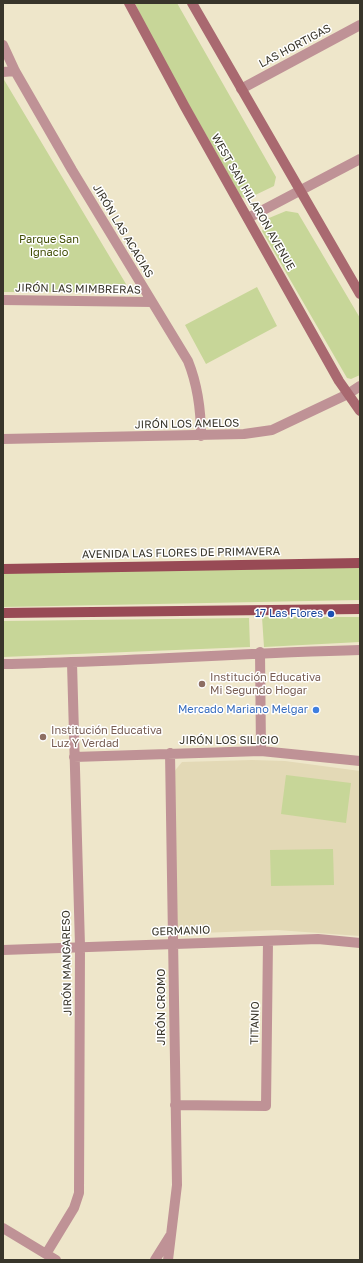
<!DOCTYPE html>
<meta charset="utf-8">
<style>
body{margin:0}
#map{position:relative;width:363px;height:1263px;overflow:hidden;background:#eee6ca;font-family:"Golos Text",sans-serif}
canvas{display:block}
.frame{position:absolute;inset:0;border:4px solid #38352a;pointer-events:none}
</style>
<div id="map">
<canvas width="363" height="1263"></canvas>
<div class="frame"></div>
</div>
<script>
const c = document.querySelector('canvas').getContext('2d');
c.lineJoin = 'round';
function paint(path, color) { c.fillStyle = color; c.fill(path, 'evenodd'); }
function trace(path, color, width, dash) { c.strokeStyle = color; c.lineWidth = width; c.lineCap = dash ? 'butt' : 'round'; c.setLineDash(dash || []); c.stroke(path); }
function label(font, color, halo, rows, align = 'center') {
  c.font = font + ' "Golos Text",sans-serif'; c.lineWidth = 3; c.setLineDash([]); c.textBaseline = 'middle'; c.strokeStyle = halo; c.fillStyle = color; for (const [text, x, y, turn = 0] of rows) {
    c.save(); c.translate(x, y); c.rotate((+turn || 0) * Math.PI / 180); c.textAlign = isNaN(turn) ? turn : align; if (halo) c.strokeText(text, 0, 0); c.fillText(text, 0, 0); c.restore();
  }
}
const built = new Path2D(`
 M252,760l33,1 75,10v165l-83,-6 -102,4 -2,-161 9,-11z`);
const green = new Path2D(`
 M135,3h42l99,174 -2,9 -27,13 -6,-2 -92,-163z
 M3,78l123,206 1,8h-124z
 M286,211l12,2 62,105v57l-9,4 -4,-1 -85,-147 7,-13z
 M257,287l20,39 -71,38 -21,-39z
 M360,567v33l-357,7v-34z
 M262,617h98v25l-96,5z
 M249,618l1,29 -247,10v-36z
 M286,775l65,8 -5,40 -65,-9z
 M333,849l1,36 -63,1 -1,-36z`);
const street = new Path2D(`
 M3,45l12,26 57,99 116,191c10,25 13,48 13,75
 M3,72l12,-1
 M241,89l119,-64
 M248,218l112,-59
 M3,300l149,2
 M3,439l241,-5 28,-4 76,-36 12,-8
 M260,652l1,99
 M3,664c119,-2 238,-11 357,-14
 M74,757l187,-6 99,10
 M3,950l315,-11 42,4
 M175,1105l91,1 2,-165
 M3,1228l53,32
 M46,1254l28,-46 5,-15 1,-247 -8,-283
 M155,1260l15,-24
 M168,1260l9,-75 -7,-432`);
const secondary = new Path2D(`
 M129,3l56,104 154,274 21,30
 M192,3l168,291`);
const primary = new Path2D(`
 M3,569l357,-6
 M3,613l357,-4`);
const markers = [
 [331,614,4,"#1a4fb4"],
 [202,684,4,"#8d6e63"],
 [316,710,4,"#3f7fe0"],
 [43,737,4,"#8d6e63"]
];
const streetNames = [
 ["LAS HORTIGAS",295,46,-28],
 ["WEST SAN HILARON AVENUE",253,202,60],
 ["JIRÓN LAS ACACIAS",123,231,59],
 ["JIRÓN LAS MIMBRERAS",78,289,1],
 ["JIRÓN LOS AMELOS",187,424,-1],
 ["AVENIDA LAS FLORES DE PRIMAVERA",181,553,-1],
 ["JIRÓN LOS SILICIO",229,741],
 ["GERMANIO",181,931,-2],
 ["JIRÓN MANGARESO",67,963,-91],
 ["JIRÓN CROMO",162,1007,-90],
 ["TITANIO",255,1023,-89]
];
const parkNames = [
 ["Parque San",49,240],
 ["Ignacio",49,253]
];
const transitNames = [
 ["17 Las Flores",323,614]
];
const educationNames = [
 ["Institución Educativa",210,678],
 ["Mi Segundo Hogar",210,691],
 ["Institución Educativa",51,731],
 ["Luz Y Verdad",51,744]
];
const shopNames = [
 ["Mercado Mariano Melgar",308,710]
];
paint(built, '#e3d9b6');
paint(green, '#c7d698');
trace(street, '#bf9296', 10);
trace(secondary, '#a96970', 10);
trace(primary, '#984a55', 10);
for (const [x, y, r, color] of markers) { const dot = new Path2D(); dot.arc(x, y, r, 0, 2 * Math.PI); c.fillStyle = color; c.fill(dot); trace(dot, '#fff', 1.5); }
label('11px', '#38352a', '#fff', streetNames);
label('11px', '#434f07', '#fff', parkNames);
label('11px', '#164399', '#fff', transitNames, 'right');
label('11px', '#785e54', '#fff', educationNames, 'left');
label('11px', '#366cbe', '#fff', shopNames, 'right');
</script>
